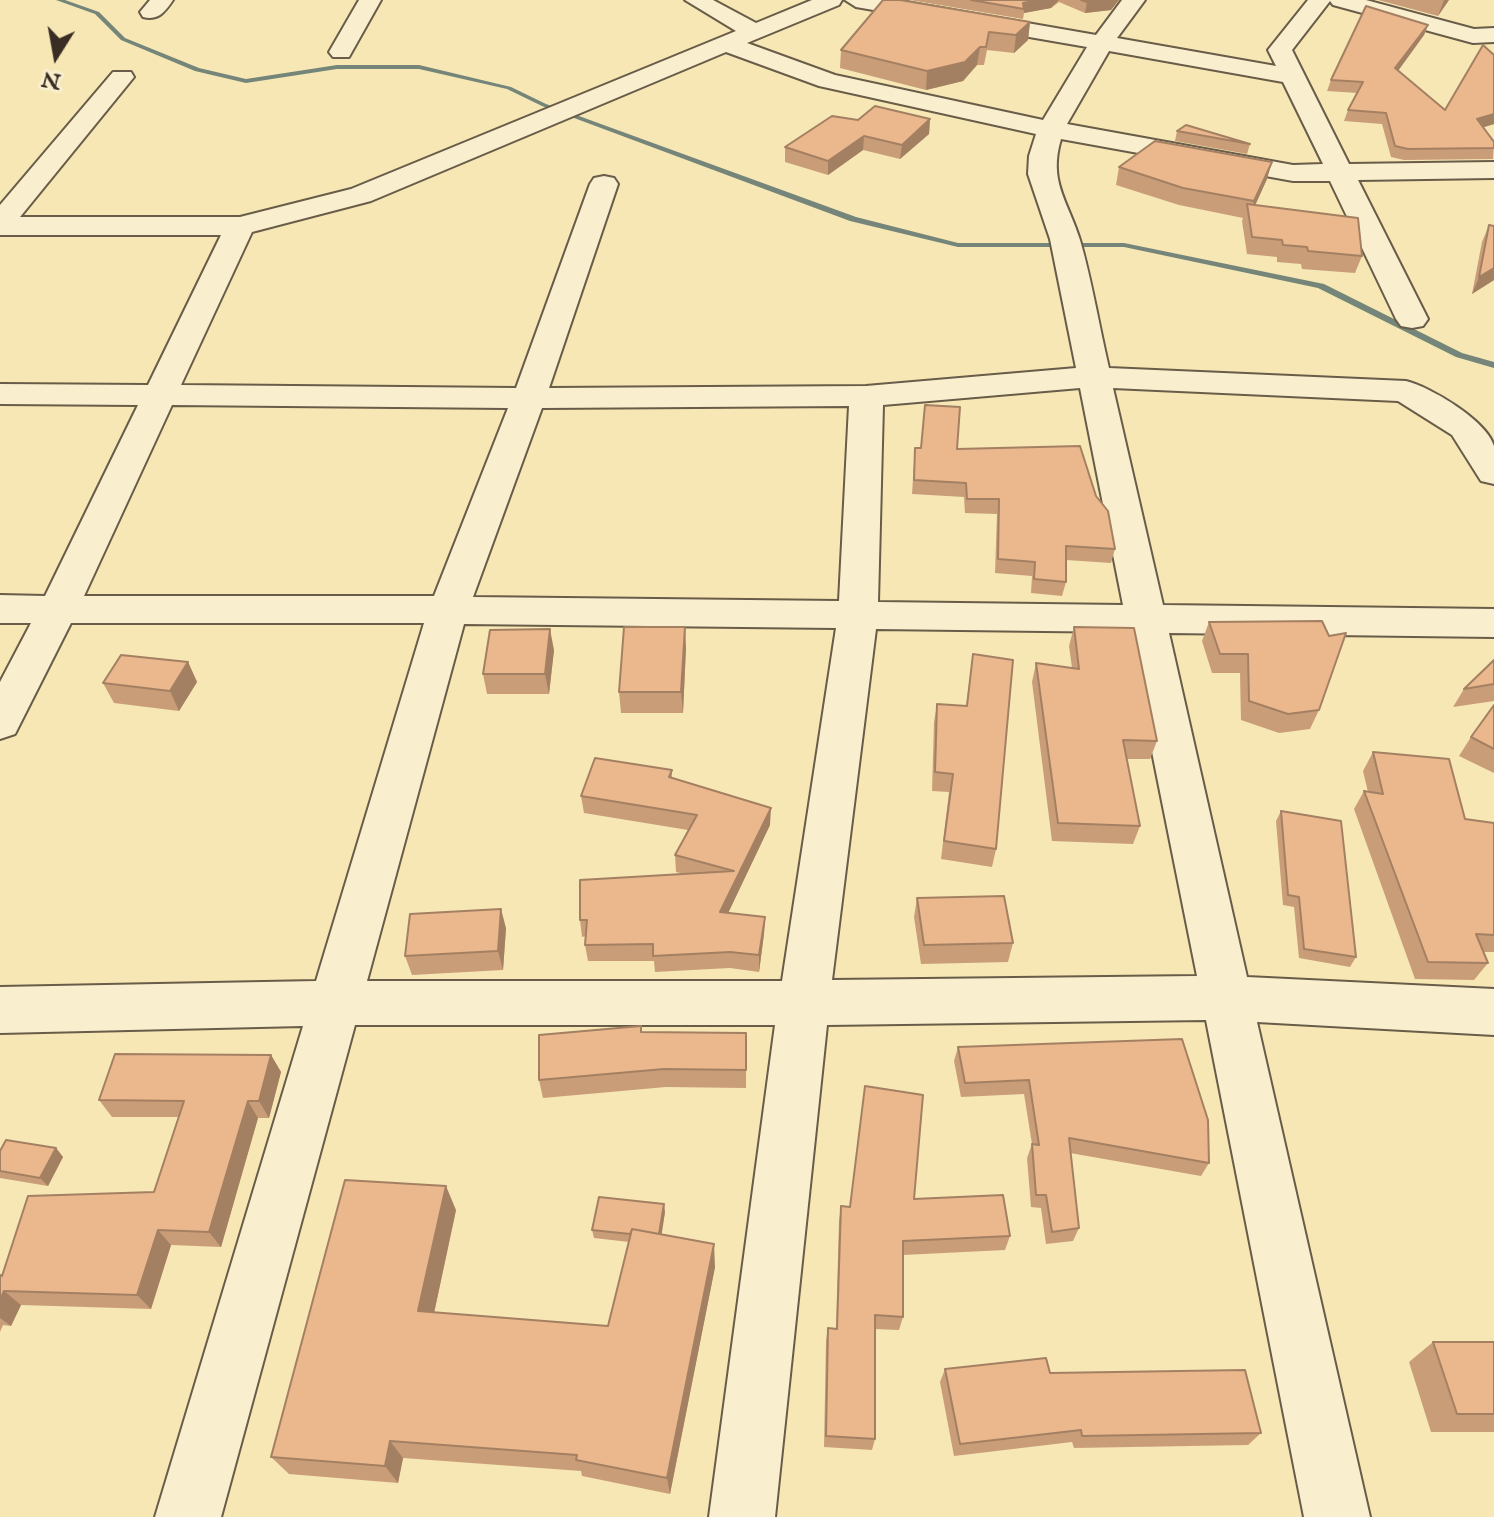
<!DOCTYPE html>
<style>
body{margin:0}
#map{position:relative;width:1494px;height:1517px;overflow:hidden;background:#f6e7b5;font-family:"IM FELL English",serif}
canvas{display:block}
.north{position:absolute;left:16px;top:16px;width:80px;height:80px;-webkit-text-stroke:6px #f9efcf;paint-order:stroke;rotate:191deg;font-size:22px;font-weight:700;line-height:32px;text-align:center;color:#3a2d23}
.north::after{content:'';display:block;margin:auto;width:28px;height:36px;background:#3a2d23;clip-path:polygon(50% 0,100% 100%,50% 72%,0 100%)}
</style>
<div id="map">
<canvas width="1494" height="1517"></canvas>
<div class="north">N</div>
</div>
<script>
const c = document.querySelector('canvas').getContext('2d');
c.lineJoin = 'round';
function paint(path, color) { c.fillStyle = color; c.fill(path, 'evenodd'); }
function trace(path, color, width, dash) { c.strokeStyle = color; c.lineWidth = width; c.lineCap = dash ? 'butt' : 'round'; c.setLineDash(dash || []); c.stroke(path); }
const stream = new Path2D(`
 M56,0h9l34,12 26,26 74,30 47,11 91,-14h82l92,22 35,17 310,113 102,26h166l200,41 138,69 32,9v6l-38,-11 -138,-69 -194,-41h-166l-108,-26 -308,-115 -35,-17 -88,-20h-82l-91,14 -51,-12 -74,-31 -26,-26z`);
const minor = new Path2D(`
 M150,0h23c-8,12 -15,21 -30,17l-3,-5z
 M359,0h22l-32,57h-16l-4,-5z
 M685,0h28l43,23 56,-23h30l-3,5 -92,38 88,32 208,45 44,-73 -231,-40 -11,-7h50l201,35 26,-35h23l-28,38 159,28 -8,-16 40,-50h58l108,29 20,-1v14l-21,1 -140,-38 -3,-4 -38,49 57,114 145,-2v16l-136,2 70,139 -5,7 -11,2 -11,-2 -5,-7 -66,-138h-37l-232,-42c-13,43 7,62 19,101 12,41 19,86 29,128l297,13c25,6 81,40 88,65 0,11 0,27 0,38l-13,-3 -29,-46 -54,-34 -285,-13 50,217 331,4v28l-325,-4 78,344 247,12v46l-237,-13 113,495h-66l-98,-497 -379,5 -52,492h-66l66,-492h-420l-134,492h-66l148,-491 -303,7v-46l316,-6 108,-358h-353l-56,111 -15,5v-57l31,-59h-31v-28l45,1 93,-191 -138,-1v-20l148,1 73,-150h-221v-30l113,-133h18l3,5 -114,140h220l111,-28 385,-158zM1109,51l174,31 40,82 -30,1 -226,-41zM726,52l93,34 217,48 -7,22 -1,18 22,65 26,129 -210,18 -317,2 69,-204 -4,-6 -10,-2 -10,2 -4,6 -74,204 -335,-3 71,-153 119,-31zM1080,388l43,217 -245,-3 5,-197zM172,405l336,3 -74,188h-350zM849,406l-10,195 -366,-4 69,-189zM464,624l372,4 -54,353h-415zM876,629l252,3 69,344 -365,4z`);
const wall = new Path2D(`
 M910,0h209l-8,10 -26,3 -26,-11 -8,6 -27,5 -1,6z
 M1378,0h71l-11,16z
 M1030,22l-2,18 -14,13 -27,-3 -3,15h-7l-14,16 -37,9 -86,-22 1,-18z
 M1428,25l-4,10 -26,36 47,39 49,-55v69l-11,3 11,15 -1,17 -89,1 -13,-3 -9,-33 -38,-3 4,-11 10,-17 -31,-2 4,-11z
 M930,119l-1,15 -29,25 -37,-9 -35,25 -43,-13v-15l73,-27z
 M1177,131l73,13 -3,10 -72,-13z
 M1119,167l148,12 -12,26 107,51 -7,17 -53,-4 -1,-5 -24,-2v-5l-30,-3 -5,-33 1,-3 -64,-13 -63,-20z
 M1489,225l5,55 -22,14 10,-52z
 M915,448l42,1 158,100 -4,14 -45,-3v22l-4,14 -31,-3 1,-17 -37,-3 2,-59 -32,-1 -1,-16 -52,-3z
 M1209,622l110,88 -9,19 -31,4 -38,-13 -1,-47h-28l-10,-32z
 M1074,627l83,114 -7,18h-24l14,67 -7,18 -81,-3 -20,-159 4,-19 36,5 -3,-22z
 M686,647l-3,66h-62l-2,-21z
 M554,650l-5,44h-62l-4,-20z
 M973,654l23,195 -4,18 -51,-8 8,-67 -17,-1 2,-69 3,-18 29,2z
 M1494,660v41l-41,6 11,-18z
 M188,662l9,20 -18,29 -65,-8 -11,-20z
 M1494,705v68l-35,-17 12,-19z
 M1373,752l92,67 29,4v129h-11l5,11 -14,17 -59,-1 -61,-170 10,-18 4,1 -5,-21z
 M672,770v8l98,47 -42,88 37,4 -1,17 -5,38 -29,-4 -75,4 -1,-11h-66l-3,-16 1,-9 -4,1 -2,-17 104,-46 -8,-2 -1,-17 13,-25 -104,-17 -3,-17z
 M1281,811l75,146 -6,10 -51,-9 -5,-51 -11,-2 -7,-84z
 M917,898l96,45 -5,19 -87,2 -7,-47z
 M506,928l-3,42 -91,5 -7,-19z
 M641,1032l105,1v55l-80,-1 -123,11 -4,-18z
 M958,1047l251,116 -8,13 -131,-23 9,75 -6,13 -27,3 -5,-36 -10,-1 -4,-49 5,-14 -8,-50 -63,3 -7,-36z
 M271,1055l10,17 -12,46h-11l-37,129 -50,-2 -20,64 -130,-4 -10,21 -8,-1 -3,7v-57l2,1 152,-84 25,-75h-67l-13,-17z
 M56,1148l7,9 -15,29 -48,-8v-27z
 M914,1199l96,37 -5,14 -102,5v62l-4,13 -24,-1v110l-3,11 -48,-3 2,-106 2,-13 8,1 3,-108 2,-15 9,1z
 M456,1210l-22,103 174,13 21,-84 -35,-4 -2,-8 73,-18 -4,23 54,32 -45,227 -88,-18 -1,-5 -178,-13 -5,25 -109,-9 -18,-17z
 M1433,1342h61v90h-63l-22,-70z
 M945,1369l105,4 211,60 -13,12 -174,3 -2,-6 -118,14 -14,-74z`);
const shadedWall = new Path2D(`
 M1038,0h21l-8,8 -27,5 -1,-10z
 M1107,0h12l-8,10 -26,3 2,-11z
 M1444,0h5l-11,16z
 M1030,22l-2,18 -14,13 2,-18z
 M1428,25l-4,10 -32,44 3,-11z
 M980,47l-3,18 -14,16 -37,9 1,-19z
 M1494,114v10l-22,7 5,-12z
 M930,119l-1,15 -29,25 2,-14z
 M864,136l-1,14 -35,25v-14z
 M1272,162l-5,17 -18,40 5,-18z
 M1494,268v12l-22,14 7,-17z
 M685,627l1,20 -3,66 -2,-21z
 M550,629l4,21 -5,44 -4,-20z
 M188,662l9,20 -18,29 -9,-20z
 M771,808l-1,17 -49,103 -1,-16z
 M501,909l5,19 -3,42 -5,-19z
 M765,917l-1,17 -5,38v-17z
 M271,1055l10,17 -12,46 -10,-17z
 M248,1101l10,17 -37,129 -12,-15z
 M56,1148l7,9 -15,29 -8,-8z
 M446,1186l10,24 -26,122 -12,-21z
 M664,1204l1,8 -5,33 -1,-8z
 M158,1230l13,15 -20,64 -14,-14z
 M714,1244l1,23 -45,227 -3,-16z
 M4,1291l17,14 -10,21 -11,-8v-18z
 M390,1441l13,17 -5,25 -13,-17z`);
const building = new Path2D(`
 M883,0h17l130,22 -14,13 -27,-3 -3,15h-6l-15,15 -38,9 -86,-21z
 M971,0h67l-15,3 1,6z
 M1081,0h26l-20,2z
 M1366,6l62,19 -33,43 50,42 38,-65 11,10v59l-17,5 17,23v6l-86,1 -13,-3 -9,-33 -38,-3 15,-28 -32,-2z
 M875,106l55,13 -28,26 -38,-9 -36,25 -43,-14 47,-31 26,4z
 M1186,125l64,19 -73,-13z
 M1155,141l117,21 -18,39 -71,-13 -64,-21z
 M1247,204l111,14 4,38 -54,-5 -1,-4 -24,-2 -1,-5 -30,-3z
 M1489,225l5,1v42l-15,9z
 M925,405l35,2 -3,42 123,-3 16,50 12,15 7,38 -49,-3v36l-32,-3 1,-17 -37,-3 1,-60h-32l-1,-16 -52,-3 1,-32h6z
 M1322,621l7,15 17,-3 -27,77 -31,4 -39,-13 -1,-47h-28l-11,-32z
 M624,627h61l-4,65h-62z
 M1074,627l60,1 23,113 -34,-1 17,86 -82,-3 -22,-160 43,6z
 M550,629l-5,45h-62l7,-44z
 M973,654l40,6 -17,189 -52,-8 9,-67 -18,-2 2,-68 30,2z
 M121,655l67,7 -18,29 -67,-8z
 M1494,660v24l-30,5z
 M1494,705v44l-23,-12z
 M1373,752l76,7 16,60 29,4v112l-18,-1 12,29 -60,-1 -64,-171 19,3z
 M595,758l77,12 -3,7 102,31 -51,104 45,5 -6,38 -29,-3 -77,4v-12l-68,1 2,-25h-7v-40l154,-9 -59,-16 22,-40 -116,-19z
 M1281,811l60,10 15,136 -52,-8 -5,-52 -11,-2z
 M1004,896l9,47 -89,2 -7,-47z
 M501,909l-3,42 -93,5 5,-42z
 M641,1026v6l105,1v37l-82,-1 -125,11v-45z
 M1182,1039l26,81 1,43 -140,-25 10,90 -27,4 -6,-37h-10l-4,-51 7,1 -10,-65 -64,3 -7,-36z
 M115,1054l156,1 -12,46h-11l-39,131 -51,-2 -21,65 -133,-4 -4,9v-25l2,1 26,-80 126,-4 30,-91 -85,-1z
 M865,1086l58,9 -9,104 89,-4 7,41 -107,5v76l-28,-2v124l-49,-3 2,-108 9,1 4,-123 9,1z
 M6,1140l50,8 -16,30 -40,-7v-20z
 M345,1180l101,6 -28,125 190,15 24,-97 82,15 -47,234 -91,-18 1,-5 -187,-14 -5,25 -114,-9z
 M599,1197l65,7 -5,30 -27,-5 -2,5 -38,-4z
 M1433,1342h61v72h-37z
 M1046,1358l4,15 195,-3 16,63 -179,3 -1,-6 -121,14 -15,-75z`);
paint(stream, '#758579');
trace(minor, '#695c48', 4);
paint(minor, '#f9efcf');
paint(wall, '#ca9d79');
paint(shadedWall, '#a48063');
paint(building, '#ebb78d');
trace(building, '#a48063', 2);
</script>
